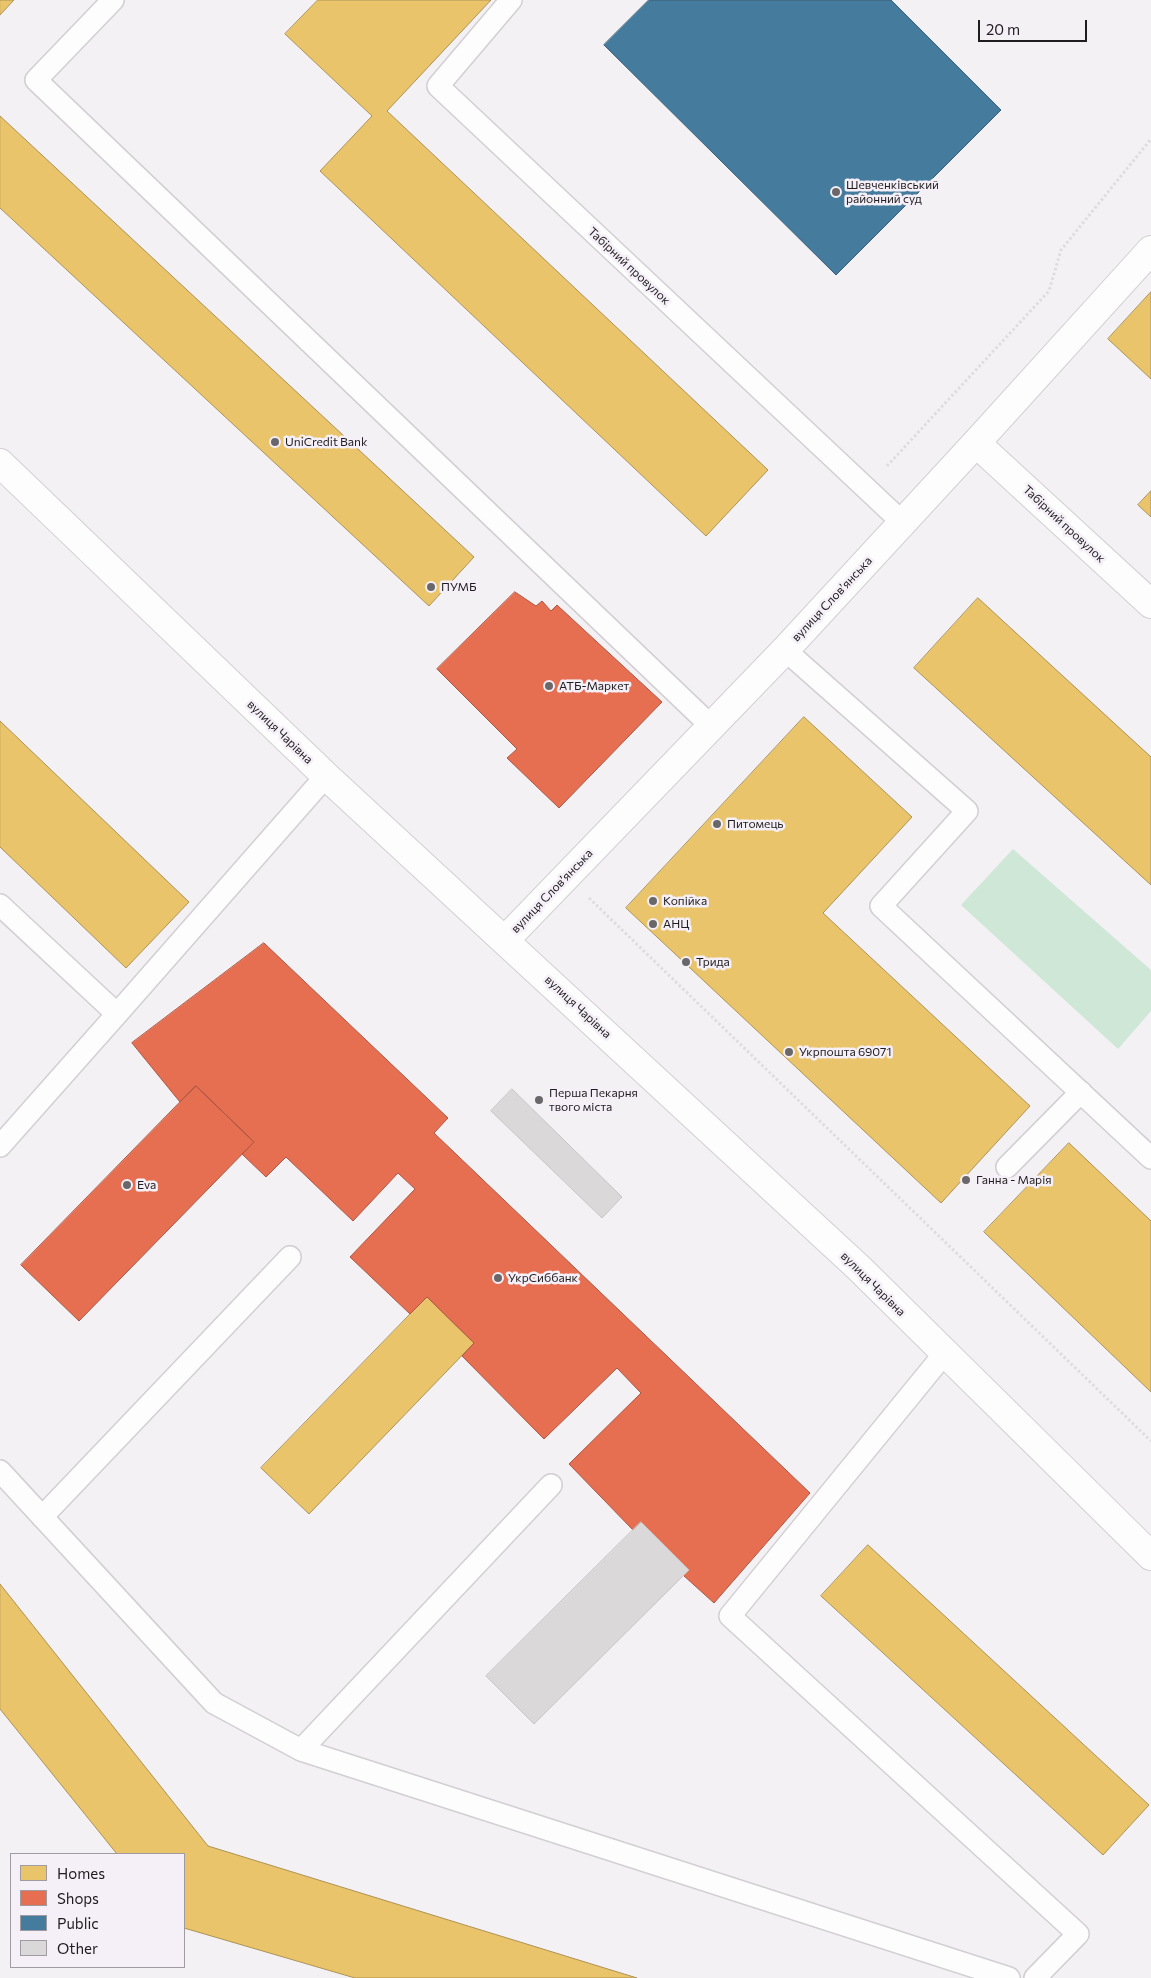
<!DOCTYPE html>
<meta charset="utf-8">
<style>
body{margin:0}
#map{position:relative;width:1151px;height:1978px;overflow:hidden;background:#f4f1f5;font-family:Commissioner,sans-serif}
canvas{display:block}
.legend{position:absolute;left:10px;top:1853px;width:175px;height:115px;box-sizing:border-box;background:#f5eff7;border:1px solid #9f9ba1;margin:0;padding:6px 9px;list-style:none;font-size:15px;color:#1f1d1f}
.legend li{display:flex;align-items:center;gap:10px;height:25px}
.legend b{width:25px;border:1px solid #9f9ba1}
.scale{position:absolute;left:978px;top:20px;width:109px;height:22px;box-sizing:border-box;border:2px solid #1f1d1f;border-top:0;padding-left:6px;font-size:15px;line-height:18px;white-space:nowrap;color:#1f1d1f;-webkit-text-stroke:4px #f5eff7;paint-order:stroke}
</style>
<div id="map">
<canvas width="1151" height="1978"></canvas>
<ul class="legend">
<li><b style="height:14px;background:#e9c46a"></b>Homes</li>
<li><b style="height:14px;background:#e76f51"></b>Shops</li>
<li><b style="height:14px;background:#457b9d"></b>Public</li>
<li><b style="height:14px;background:#dbd8d9"></b>Other</li>
</ul>
<div class="scale">20 m</div>
</div>
<script>
const c = document.querySelector('canvas').getContext('2d');
c.lineJoin = 'round';
function paint(path, color) { c.fillStyle = color; c.fill(path, 'evenodd'); }
function trace(path, color, width, dash) { c.strokeStyle = color; c.lineWidth = width; c.lineCap = dash ? 'butt' : 'round'; c.setLineDash(dash || []); c.stroke(path); }
function label(font, color, halo, rows, align = 'center') {
  c.font = font + ' Commissioner,sans-serif'; c.lineWidth = 5; c.setLineDash([]); c.textBaseline = 'middle'; c.strokeStyle = halo; c.fillStyle = color; for (const [text, x, y, turn = 0] of rows) {
    c.save(); c.translate(x, y); c.rotate((+turn || 0) * Math.PI / 180); c.textAlign = isNaN(turn) ? turn : align; if (halo) c.strokeText(text, 0, 0); c.fillText(text, 0, 0); c.restore();
  }
}
const green = new Path2D(`
 M1013,849l138,121v41l-33,38 -157,-144z`);
const homes = new Path2D(`
 M0,0h14l-14,15z
 M318,0h173l-104,111 381,359 -62,66 -386,-365 52,-55 -87,-82z
 M0,116l474,441 -45,49 -429,-398z
 M1151,292v87l-43,-40z
 M1151,491v26l-13,-12z
 M978,598l173,159v128l-237,-217z
 M804,717l108,100 -89,96 207,193 -89,97 -315,-295z
 M0,721l189,181 -63,66 -126,-121z
 M1069,1143l82,78v171l-167,-160z
 M427,1297l47,46 -165,171 -48,-46z
 M868,1545l281,260 -46,50 -282,-259z
 M0,1584l208,262 429,132h-282l-171,-50v-74h-67l-117,-145z`);
const shops = new Path2D(`
 M515,592l21,14 6,-5 9,10 6,-6 105,97 -103,106 -52,-50 10,-9 -80,-80z
 M264,943l184,175 -14,15 376,360 -96,110 -31,-28 6,-5 -48,-48 -8,8 -64,-66 72,-71 -24,-25 -73,71 -82,-83 12,-13 -47,-46 -17,17 -60,-57 65,-68 -17,-16 -45,48 -67,-64 -20,20 -24,-23 12,-12 -58,-56 -16,16 -48,-59z
 M196,1086l58,56 -175,179 -58,-56z`);
const public = new Path2D(`
 M649,0h242l110,110 -165,165 -232,-230z`);
const building = new Path2D(`
 M512,1089l110,108 -20,21 -111,-107z
 M641,1522l48,48 -155,154 -48,-48z`);
const path = new Path2D(`
 M887,466l162,-175 12,-41 90,-111
 M589,898l562,543`);
const lane = new Path2D(`
 M113,0l-77,80 676,647
 M511,0l-73,86 465,437
 M785,650l182,161 -86,95 270,252
 M0,905l117,109 -117,132
 M117,1014l209,-238
 M1007,1167l74,-75
 M944,1354l-214,262 348,318 -43,44
 M0,1471l214,232 87,47 708,228
 M42,1517l248,-260
 M301,1750l250,-265`);
const street = new Path2D(`
 M976,443l175,161
 M505,940l280,-290 191,-207 175,-193`);
const secondary = new Path2D(`
 M0,463l326,313 533,492 292,288`);
const markers = [
 [836,192,5,"#6a676a"],
 [275,442,5,"#6a676a"],
 [431,587,5,"#6a676a"],
 [549,686,5,"#6a676a"],
 [717,824,5,"#6a676a"],
 [653,901,5,"#6a676a"],
 [653,924,5,"#6a676a"],
 [686,962,5,"#6a676a"],
 [789,1052,5,"#6a676a"],
 [539,1100,5,"#6a676a"],
 [966,1180,5,"#6a676a"],
 [127,1185,5,"#6a676a"],
 [498,1278,5,"#6a676a"]
];
const poiNames = [
 ["Шевченківський",846,185],
 ["районний суд",846,199],
 ["UniCredit Bank",285,442],
 ["ПУМБ",441,587],
 ["АТБ-Маркет",559,686],
 ["Питомець",727,824],
 ["Копійка",663,901],
 ["АНЦ",663,924],
 ["Трида",696,962],
 ["Укрпошта 69071",799,1052],
 ["Перша Пекарня",549,1093],
 ["твого міста",549,1107],
 ["Ганна - Марія",976,1180],
 ["Eva",137,1185],
 ["УкрСиббанк",508,1278]
];
const streetNames = [
 ["Табірний провулок",629,266,43],
 ["Табірний провулок",1064,524,43],
 ["вулиця Слов’янська",832,599,-47],
 ["вулиця Чарівна",280,732,44],
 ["вулиця Слов’янська",552,891,-46],
 ["вулиця Чарівна",578,1007,43],
 ["вулиця Чарівна",873,1284,45]
];
paint(green, '#cee7d6');
paint(homes, '#e9c46a');
trace(homes, '#ac9254', 1);
paint(shops, '#e76f51');
trace(shops, '#ab5642', 1);
paint(public, '#457b9d');
trace(public, '#3a5f77', 1);
paint(building, '#dbd8d9');
trace(building, '#c8c4c6', 1);
trace(lane, '#d2cfd3', 24);
trace(street, '#d2cfd3', 30);
trace(secondary, '#d2cfd3', 30);
trace(path, '#deddde', 3, [2.5, 2.5]);
trace(lane, '#fdfdfe', 21);
trace(street, '#fdfdfe', 28);
trace(secondary, '#fdfdfe', 28);
for (const [x, y, r, color] of markers) { const dot = new Path2D(); dot.arc(x, y, r, 0, 2 * Math.PI); c.fillStyle = color; c.fill(dot); trace(dot, '#f5eff7', 2); }
label('12px', '#1f1d1f', '#f5eff7', poiNames, 'left');
label('12px', '#1f1d1f', '#f5eff7', streetNames);
</script>
